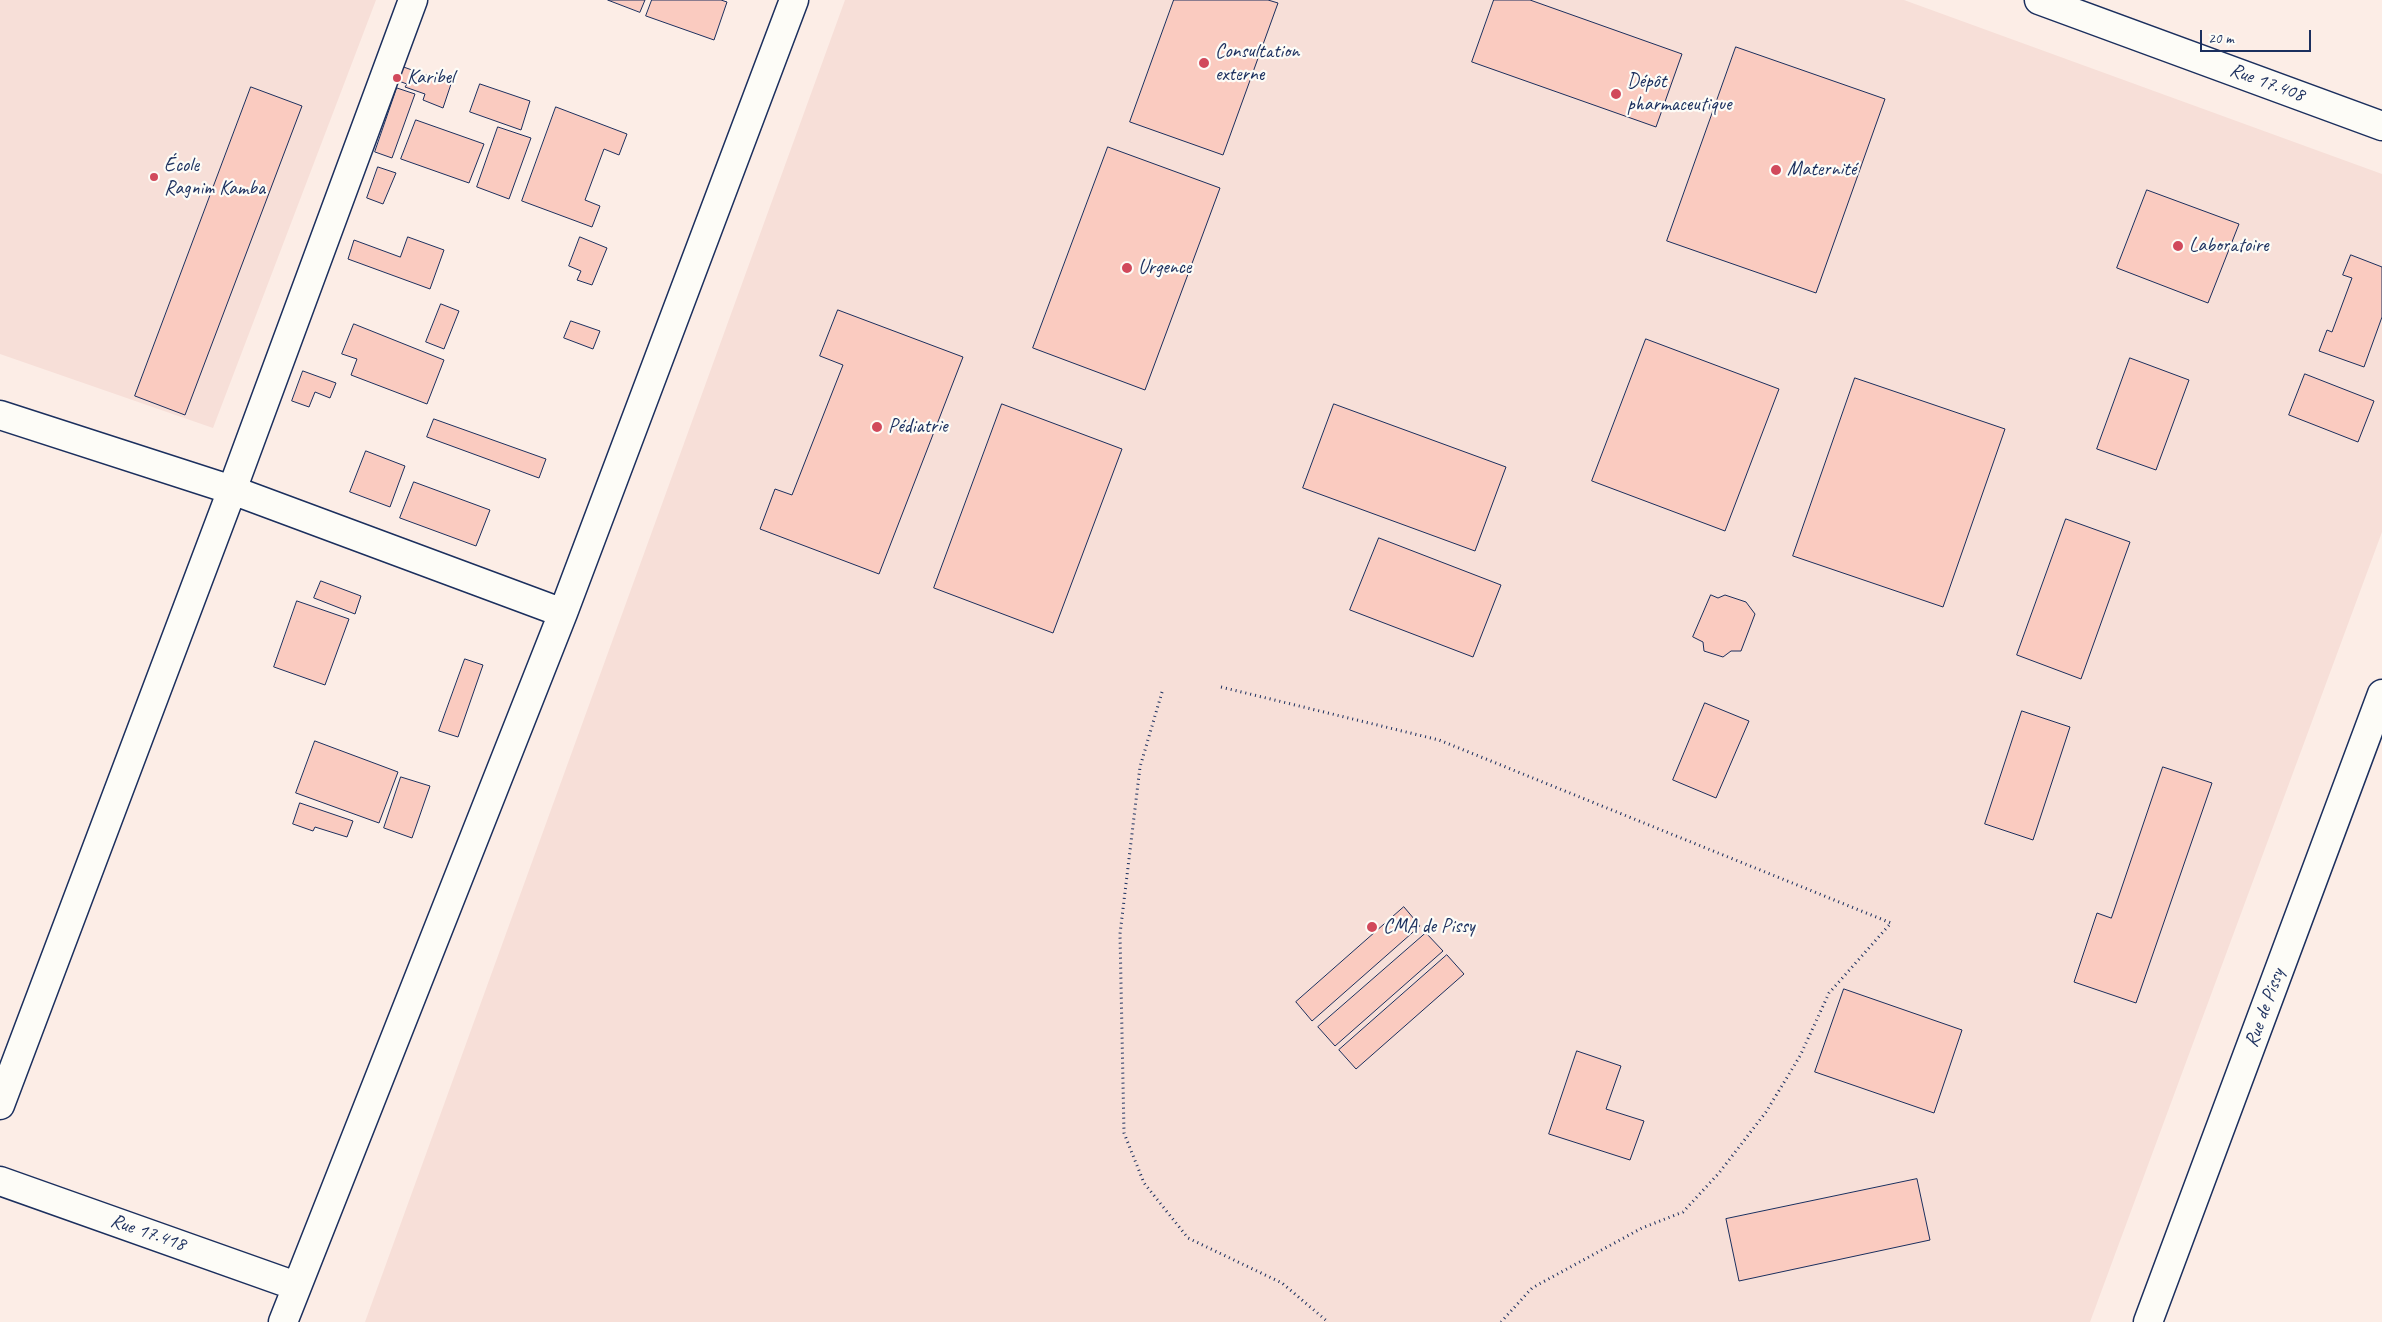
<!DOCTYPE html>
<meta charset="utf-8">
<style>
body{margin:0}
#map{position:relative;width:2382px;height:1322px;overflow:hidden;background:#fcede6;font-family:Caveat,sans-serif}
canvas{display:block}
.scale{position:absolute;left:2200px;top:30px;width:111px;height:22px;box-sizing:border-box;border:2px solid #1b2f5e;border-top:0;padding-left:6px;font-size:15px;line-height:18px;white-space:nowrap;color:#1b2f5e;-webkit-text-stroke:4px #fdfcf7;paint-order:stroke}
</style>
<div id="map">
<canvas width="2382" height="1322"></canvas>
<div class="scale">20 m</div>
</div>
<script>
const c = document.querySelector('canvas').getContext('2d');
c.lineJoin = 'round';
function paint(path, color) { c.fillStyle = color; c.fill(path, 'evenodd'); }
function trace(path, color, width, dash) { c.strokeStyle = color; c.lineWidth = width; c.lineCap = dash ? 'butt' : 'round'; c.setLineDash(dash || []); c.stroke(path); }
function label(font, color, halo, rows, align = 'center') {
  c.font = font + ' Caveat,sans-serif'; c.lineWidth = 4.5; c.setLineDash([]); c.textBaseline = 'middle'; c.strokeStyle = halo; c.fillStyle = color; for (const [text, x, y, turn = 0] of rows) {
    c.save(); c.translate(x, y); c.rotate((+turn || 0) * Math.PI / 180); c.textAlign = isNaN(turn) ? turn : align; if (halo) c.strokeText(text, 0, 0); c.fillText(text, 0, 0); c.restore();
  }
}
const built = new Path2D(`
 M0,0h376l-163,428 -213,-74z
 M845,0h1059l478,174v358l-292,790h-1725z`);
const building = new Path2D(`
 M608,0h37l-5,12z
 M652,0h69l6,2 -13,38 -68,-24z
 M1174,0h94l10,3 -55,152 -93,-33z
 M1494,0h36l152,54 -26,73 -184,-65z
 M1736,47l149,52 -69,194 -149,-52z
 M398,65l53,19 -8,24 -20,-8 2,-6 -20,-7 2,-3 -14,-5z
 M480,84l50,17 -9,29 -51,-18z
 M251,87l51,19 -117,309 -50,-19z
 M397,88l18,6 -23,64 -17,-6z
 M556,107l71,27 -8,21 -15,-6 -19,51 15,6 -8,21 -70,-26z
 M416,120l68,24 -15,39 -68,-24z
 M498,127l33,11 -22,61 -32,-12z
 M1108,147l112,41 -75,202 -112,-42z
 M378,167l18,6 -13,31 -16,-6z
 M2147,190l92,34 -31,79 -91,-35z
 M408,237l36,13 -14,39 -82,-30 6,-19 46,17z
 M580,237l27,11 -15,37 -15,-5 4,-9 -12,-5z
 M2351,255l31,12v50l-18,50 -45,-16 8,-21 5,2 20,-54 -9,-3z
 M441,304l18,7 -15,38 -18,-7z
 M838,310l125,47 -84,217 -119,-45 15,-40 17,6 51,-130 -23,-9z
 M571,321l29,10 -7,18 -29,-11z
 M354,324l90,36 -17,44 -76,-29 6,-16 -15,-5z
 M1646,339l133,50 -54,142 -133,-50z
 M2130,358l59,22 -33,90 -59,-21z
 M303,371l33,12 -6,15 -15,-6 -6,15 -17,-6z
 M2305,374l69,27 -16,41 -69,-27z
 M1855,378l150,51 -62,178 -150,-51z
 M1002,404l120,45 -69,184 -119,-45z
 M1334,404l172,63 -31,84 -172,-63z
 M434,419l112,40 -7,19 -112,-41z
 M366,451l39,15 -15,41 -40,-15z
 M414,482l76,28 -14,36 -76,-28z
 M2066,519l64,23 -49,137 -64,-24z
 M1379,538l122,47 -28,72 -123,-47z
 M321,581l40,15 -6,18 -41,-16z
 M1711,595l7,3 7,-3 21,7 9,12 -14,37h-10l-8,6 -19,-6 -1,-9 -10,-5z
 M297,601l52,18 -24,66 -51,-18z
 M465,659l18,6 -25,72 -19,-6z
 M1705,703l44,18 -33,77 -43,-18z
 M2022,711l48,16 -37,113 -48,-16z
 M315,741l83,31 -19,51 -83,-30z
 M2163,767l49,16 -76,220 -62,-21 23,-69 14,5z
 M401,777l29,9 -18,52 -28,-10z
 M300,803l53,18 -6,16 -32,-10 -2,4 -20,-7z
 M1404,907l16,19 -108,95 -16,-19z
 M1426,933l17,18 -108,95 -17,-19z
 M1447,955l17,19 -108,95 -17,-19z
 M1844,989l118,41 -28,83 -119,-41z
 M1577,1051l44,15 -15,43 38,12 -14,39 -81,-26z
 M1917,1179l13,61 -191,41 -13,-62z`);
const path = new Path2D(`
 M1221,687l218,53 452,183 -62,70 -29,63 -34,56 -47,61 -36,39 -41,16 -110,60 -31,34
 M1162,692l-22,75 -20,167 4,199 20,50 44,55 94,45 46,39`);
const minor = new Path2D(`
 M2039,0l343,126
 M0,415l232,75 331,123
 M0,1105l232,-615 181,-490
 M0,1181l296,105
 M283,1322l280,-709 231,-613
 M2148,1322l234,-628`);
const markers = [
 [1204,63,6,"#d1495b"],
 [397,78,5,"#d1495b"],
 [1616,94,6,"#d1495b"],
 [1776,170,6,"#d1495b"],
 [154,177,5,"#d1495b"],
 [2178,246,6,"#d1495b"],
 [1127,268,6,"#d1495b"],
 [877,427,6,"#d1495b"],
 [1372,927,6,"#d1495b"]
];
const poiNames = [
 ["Consultation",1215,52],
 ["externe",1215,75],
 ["Karibel",407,78],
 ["Dépôt",1627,82],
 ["pharmaceutique",1627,105],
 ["École",164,166],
 ["Ragnim Kamba",164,189],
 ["Maternité",1787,170],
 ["Laboratoire",2189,246],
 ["Urgence",1138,268],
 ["Pédiatrie",888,427],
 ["CMA de Pissy",1383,927]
];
const streetNames = [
 ["Rue 17.408",2267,83,20],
 ["Rue de Pissy",2265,1008,-70],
 ["Rue 17.418",148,1233,19]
];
paint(built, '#f7dfd8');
paint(building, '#facbc0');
trace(building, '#1b2f5e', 1);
trace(minor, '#1b2f5e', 31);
trace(path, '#1b2f5e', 3, [1, 4]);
trace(minor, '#fdfcf7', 28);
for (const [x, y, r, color] of markers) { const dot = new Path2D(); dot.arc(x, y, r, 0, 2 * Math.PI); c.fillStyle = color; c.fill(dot); trace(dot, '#fdfcf7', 2); }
label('20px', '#1b2f5e', '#fdfcf7', poiNames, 'left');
label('20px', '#1b2f5e', '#fdfcf7', streetNames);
</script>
